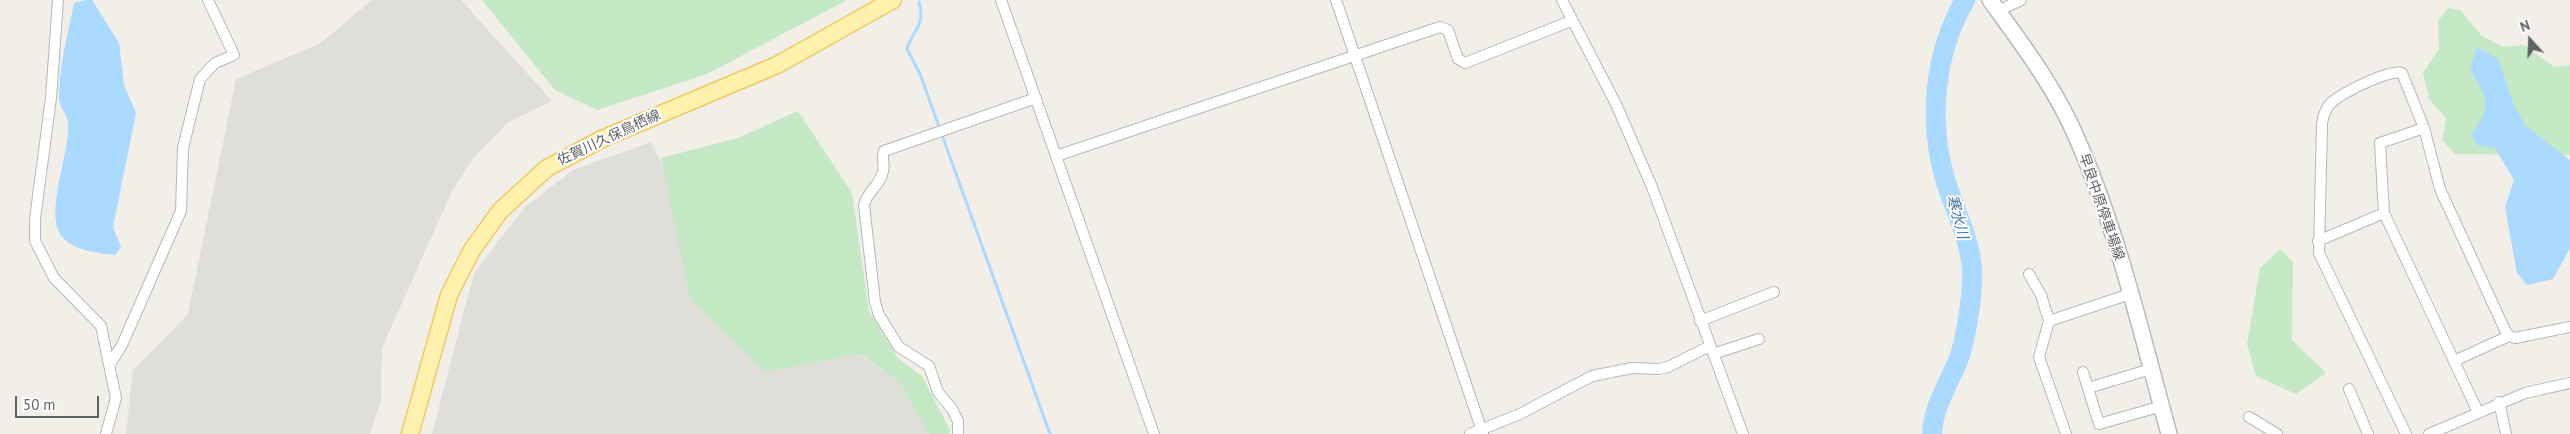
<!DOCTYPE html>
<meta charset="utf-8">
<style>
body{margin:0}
#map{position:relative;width:2570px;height:434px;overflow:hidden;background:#f1efe8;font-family:"PT Sans",sans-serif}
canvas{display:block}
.north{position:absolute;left:2505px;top:15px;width:50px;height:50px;-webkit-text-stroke:4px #fff;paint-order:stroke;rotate:340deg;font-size:14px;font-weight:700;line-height:20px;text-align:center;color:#5f6368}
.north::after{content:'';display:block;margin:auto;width:18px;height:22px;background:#5f6368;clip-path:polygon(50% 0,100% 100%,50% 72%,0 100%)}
.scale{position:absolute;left:15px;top:396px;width:84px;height:22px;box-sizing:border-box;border:2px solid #5f6368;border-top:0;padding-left:6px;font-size:15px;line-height:18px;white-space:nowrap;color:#5f6368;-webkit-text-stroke:4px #fff;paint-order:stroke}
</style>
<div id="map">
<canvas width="2570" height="434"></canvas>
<div class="north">N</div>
<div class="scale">50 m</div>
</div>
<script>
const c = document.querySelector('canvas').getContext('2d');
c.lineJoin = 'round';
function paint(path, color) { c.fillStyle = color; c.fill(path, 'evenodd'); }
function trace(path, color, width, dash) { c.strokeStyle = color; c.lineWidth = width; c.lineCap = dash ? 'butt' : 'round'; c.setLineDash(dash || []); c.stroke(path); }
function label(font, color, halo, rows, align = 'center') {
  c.font = font + ' "PT Sans","Noto Sans JP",sans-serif'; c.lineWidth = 4; c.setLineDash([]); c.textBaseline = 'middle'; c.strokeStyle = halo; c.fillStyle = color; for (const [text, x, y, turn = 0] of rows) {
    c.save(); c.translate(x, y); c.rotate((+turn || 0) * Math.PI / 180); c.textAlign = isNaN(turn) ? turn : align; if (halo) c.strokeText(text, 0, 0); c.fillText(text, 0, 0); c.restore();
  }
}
const industrial = new Path2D(`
 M372,0h89l91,101 -44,21 -33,34 -23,35 -70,157 -1,52 -11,34h-244l7,-64 55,-56 48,-235 85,-36z
 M651,142l115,230 94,-18 38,27 31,53h-497l42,-161 50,-65 49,-38z`);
const green = new Path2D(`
 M482,0h365l-140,74 -110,36 -42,-20z
 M2448,8l12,2 21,25 21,12 22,-2 30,22 16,-2v90l-115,-1 -13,-14 4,-22 -17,-19 -6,-26 16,-24 -1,-28z
 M798,111l54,82 17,118 29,47 24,18 28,54 -1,4h-20l-31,-53 -37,-27 -95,18 -76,-73 -29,-141 77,-20z
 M2280,249l13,13 -1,78 34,33 -30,21 -40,-18 -9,-32 13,-76z`);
const water = new Path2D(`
 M86,0h6l27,43 5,42 12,28 -23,114 8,20 -6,8c-19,-2 -49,-5 -57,-25 -10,-28 12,-78 10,-107 -1,-9 -9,-16 -9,-25 0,-32 9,-64 15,-95z
 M2477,47l21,12 16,47 12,20 44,34v88l-17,31 -26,6 -10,-12 -12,-66 9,-27 -19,-32 -18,-3 -6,-11c23,-30 15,-34 -1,-66z`);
const stream = new Path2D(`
 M919,2c7,24 -6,27 -12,47l13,25 130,360`);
const river = new Path2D(`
 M1932,434c1,-26 15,-48 25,-71 9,-21 16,-70 15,-93 -2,-32 -18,-61 -27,-91 -17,-59 -11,-125 20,-179`);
const minor = new Path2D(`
 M58,0l-7,98 -16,121v22l19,37 47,48 15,72 -10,36
 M1001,0l153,434
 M1336,0l147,434
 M1562,0l54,104 36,83 91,247
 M1998,11l23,-11
 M2424,128l-44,15 4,70 94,199
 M1056,156l384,-129 8,3 10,29 7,4 106,-42
 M2318,241l66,-28
 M2029,274l12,21 8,26 81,-27
 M1700,321l74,-29
 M2049,321l-10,36 27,77
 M1713,354l46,-15
 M2454,361l55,-25
 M110,364l12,-19 59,-134 2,-63 17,-69 15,-16 19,-8 -26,-55
 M2083,372l16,52 63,-18
 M2088,388l63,-19
 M2349,389l19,45
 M2499,402l7,32
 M2249,417l28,17
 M958,434v-13l-6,-12 -14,-17 -9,-26 -30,-19 -20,-32 -4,-13 -11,-97c3,-14 17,-20 19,-34 2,-8 -2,-12 1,-20l152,-53
 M1470,434l50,-20 72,-38 40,-8 27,1 9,-2 42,-21
 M2406,434l-87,-181 3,-129c1,-8 3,-15 9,-21 11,-10 58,-34 71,-30l22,55 16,61 65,141 4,6 6,2 55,-11
 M2429,434l96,-41 45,-10`);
const secondary = new Path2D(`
 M1990,0c32,44 67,90 88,141 41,94 64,195 91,293`);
const primary = new Path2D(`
 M410,434l39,-139 23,-45 28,-39 47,-43 57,-30 173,-73 116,-65`);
const streetNames = [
 ["佐賀川久保鳥栖線",609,138,-25],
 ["早良中原停車場線",2101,207,71]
];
const waterNames = [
 ["寒水川",1957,217,75]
];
paint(industrial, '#e0deda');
paint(green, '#c5e8c5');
paint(water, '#aadaff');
trace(stream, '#aadaff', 3);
trace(river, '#aadaff', 20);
trace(minor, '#b5b8bc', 12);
trace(secondary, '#b6babf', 18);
trace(primary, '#f2c960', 19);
trace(minor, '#fff', 10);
trace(secondary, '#fff', 15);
trace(primary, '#fff2af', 16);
label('14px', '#5f6368', '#fff', streetNames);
label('italic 15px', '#4174aa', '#fff', waterNames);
</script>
